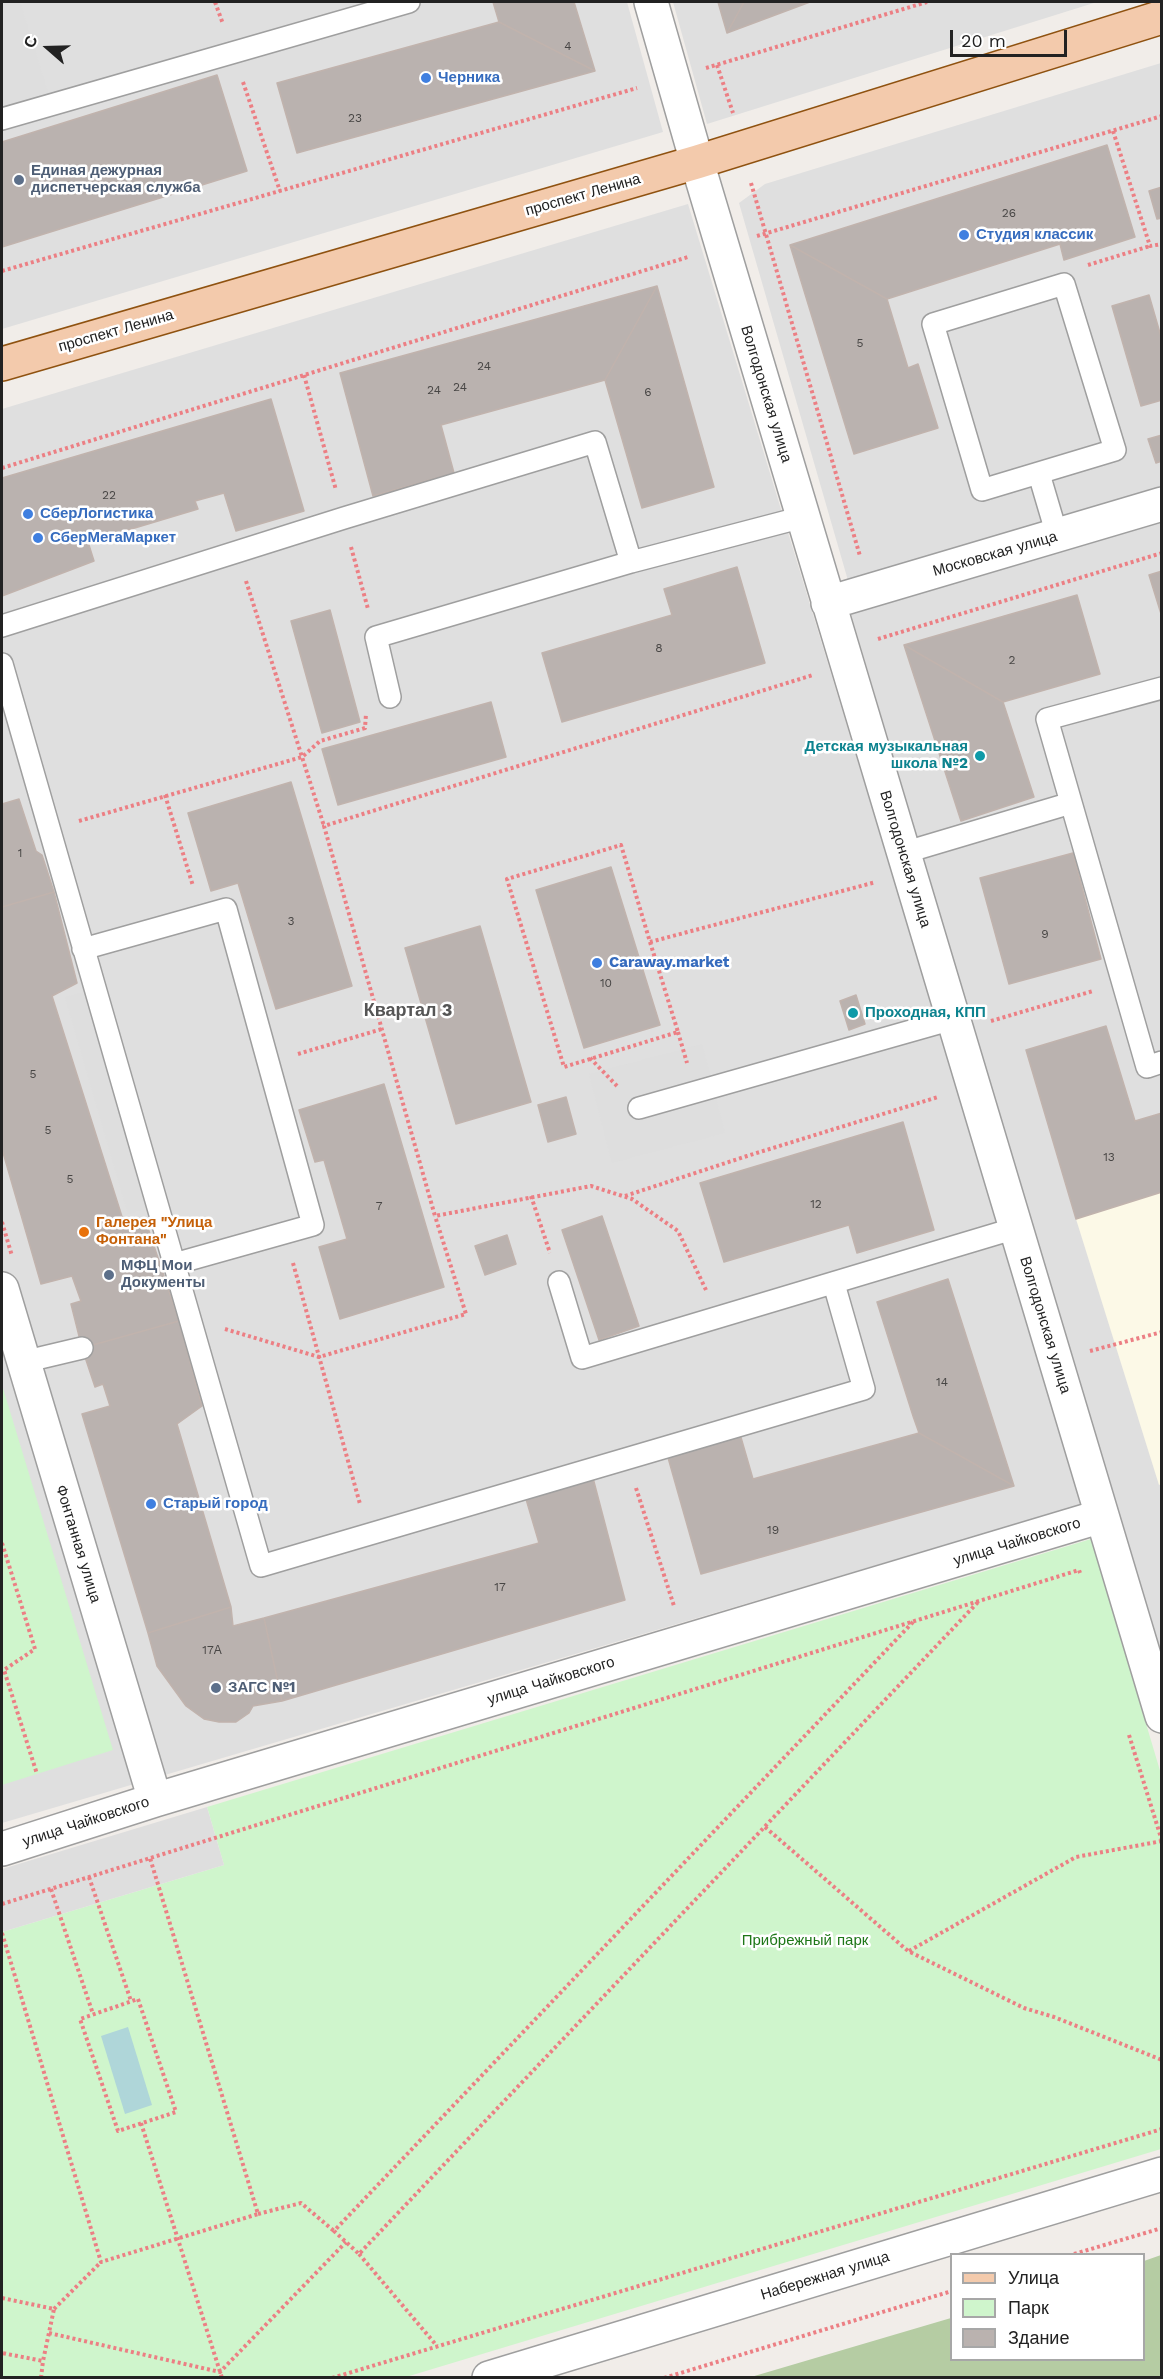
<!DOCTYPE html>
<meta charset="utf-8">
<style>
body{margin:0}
#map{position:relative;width:1163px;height:2379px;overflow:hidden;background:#f1ede9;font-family:"Work Sans",sans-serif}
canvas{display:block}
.frame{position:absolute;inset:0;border:3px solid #222;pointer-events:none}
.legend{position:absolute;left:950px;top:2253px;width:195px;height:108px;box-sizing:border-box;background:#fff;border:2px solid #a7a7a7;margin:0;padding:8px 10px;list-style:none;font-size:18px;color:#222}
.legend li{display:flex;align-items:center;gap:12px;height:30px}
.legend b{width:30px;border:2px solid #a7a7a7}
.north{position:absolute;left:18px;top:18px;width:60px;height:60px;-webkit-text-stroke:4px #fff;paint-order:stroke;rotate:290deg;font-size:16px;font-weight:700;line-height:24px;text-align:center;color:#222}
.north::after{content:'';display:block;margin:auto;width:21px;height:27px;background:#222;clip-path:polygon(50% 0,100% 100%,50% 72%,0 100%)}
.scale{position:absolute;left:950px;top:30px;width:117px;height:27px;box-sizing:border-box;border:3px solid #222;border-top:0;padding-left:8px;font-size:18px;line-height:21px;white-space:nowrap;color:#222;-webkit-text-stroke:4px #fff;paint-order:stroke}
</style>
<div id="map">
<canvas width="1163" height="2379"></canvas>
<div class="frame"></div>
<ul class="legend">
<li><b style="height:8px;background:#f3caac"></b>Улица</li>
<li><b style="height:16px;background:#cff5cc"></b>Парк</li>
<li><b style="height:16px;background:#bab2af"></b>Здание</li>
</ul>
<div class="north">С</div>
<div class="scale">20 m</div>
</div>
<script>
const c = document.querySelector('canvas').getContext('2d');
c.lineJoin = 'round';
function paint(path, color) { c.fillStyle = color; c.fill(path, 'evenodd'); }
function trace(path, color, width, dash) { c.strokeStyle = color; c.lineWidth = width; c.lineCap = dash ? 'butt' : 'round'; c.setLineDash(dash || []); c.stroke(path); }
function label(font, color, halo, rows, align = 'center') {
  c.font = font + ' "Work Sans",sans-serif'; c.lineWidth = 5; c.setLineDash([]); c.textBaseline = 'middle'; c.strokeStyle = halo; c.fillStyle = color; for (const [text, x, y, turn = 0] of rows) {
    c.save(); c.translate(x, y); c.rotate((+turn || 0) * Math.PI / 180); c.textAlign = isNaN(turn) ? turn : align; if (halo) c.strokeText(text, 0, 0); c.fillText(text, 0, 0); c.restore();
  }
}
const residential = new Path2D(`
 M2,2h625l36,130 -661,197z
 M673,2h424l-390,122z
 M1161,63v429l-312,92 -110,-381 26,-19z
 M688,204l396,1300 -1082,319v-1414z
 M1161,515v1144l-312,-1052z`);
const education = new Path2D(`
 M1161,1192v292l-2,1 -83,-266z`);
const forest = new Path2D(`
 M1161,2255v122h-410l200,-59 1,42h192v-99z`);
const park = new Path2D(`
 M2,1385l111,365 -111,35z
 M1091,1539l70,235v375l-755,228 -404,1v-446l222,-67 -17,-58z`);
const parking = new Path2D(`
 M2,2h18l34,110 -52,16z
 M94,989l64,217 -30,8 -63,-217z
 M702,1044l23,89 -113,30 -23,-89z
 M207,1807l17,58 -222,67v-63z`);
const water = new Path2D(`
 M128,2027l24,78 -27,9 -24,-78z`);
const building = new Path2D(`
 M493,2h81l21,69 -96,-49z
 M718,2h26l-17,31z
 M744,2h66l-83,31z
 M499,22l96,49 -298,82 -20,-70z
 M217,75l30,96 -245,76v-105z
 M1107,145l28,92 -71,23 -4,-16 -173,55 -97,-54z
 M1162,187v31l-5,1 -8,-28z
 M790,245l97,54 21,69 10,-4 20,64 -84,26z
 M657,286l-52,94 -164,45 13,48 -81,23 -33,-123z
 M657,286l57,201 -72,21 -37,-128z
 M1149,295l13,45v60l-21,6 -29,-100z
 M271,399l33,112 -68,20 -12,-38 -29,8 3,8 -110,33 6,19 -92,35v-118z
 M1162,435v26l-6,2 -8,-24z
 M737,567l28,96 -203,59 -20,-69 130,-38 -8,-26z
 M1162,571v46l-13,-42z
 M1077,595l23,79 -97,28 -99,-57z
 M330,610l30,112 -38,11 -31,-112z
 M904,645l99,57 31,95 -73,24z
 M491,702l15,55 -168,48 -16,-56z
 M291,782l61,204 -76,23 -38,-126 -27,8 -23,-78z
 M19,799l17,52 6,4 12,37 -52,15v-103z
 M1073,853l28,106 -92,25 -29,-106z
 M611,867l49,158 -76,23 -48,-158z
 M54,892l23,91 -25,13 72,227 21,-4 34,102 -97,27 -11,-44 10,-3 -9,-25 -31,8 -39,-135v-242z
 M480,926l51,176 -75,22 -51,-176z
 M856,995l9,29 -16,6 -9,-29z
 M1106,1026l29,95 27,-8v79l-86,27 -50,-169z
 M384,1084l60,203 -104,32 -21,-72 28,-8 -23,-79 -9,2 -16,-52z
 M566,1097l10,37 -28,8 -10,-37z
 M903,1122l31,108 -77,23 -8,-28 -125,37 -24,-79z
 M602,1216l37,110 -40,14 -37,-110z
 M507,1235l9,29 -31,11 -10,-29z
 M948,1279l66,207 -95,-53 -6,-17 -36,-114z
 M179,1321l23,85 -25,18 54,183 -83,26 -66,-219 28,-8 -7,-22 -8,3 -13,-39z
 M919,1433l95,53 -313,88 -34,-120 73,-20 13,45z
 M593,1478l32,122 -343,101 -18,-83 275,-75 -13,-44z
 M231,1607l2,19 31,-8 18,83 -29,5 -4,7 -13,9h-17l-15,-3 -18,-13 -29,-40 -9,-33z`);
const path = new Path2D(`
 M215,2l8,22
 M717,65l16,48
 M706,68l221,-66
 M243,82l37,109
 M1113,131l37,115 12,-2
 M751,183l109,373
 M757,236l405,-120
 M1088,265l62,-19
 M2,271l635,-183
 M304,375l32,115
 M2,468l686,-211
 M351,547l17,62
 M246,581l78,245
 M878,639l284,-86
 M165,795l28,91
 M79,821l223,-64 18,-16 45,-13 1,-14
 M650,942l28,90 -114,35 -57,-188 114,-34 29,97 226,-60
 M991,1021l102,-30
 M678,1032l9,31
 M298,1054l84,-25
 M590,1058l27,28
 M531,1196l19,57
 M625,1196l122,-40 191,-59
 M2,1222l10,34
 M293,1263l67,241
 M706,1290l-28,-59 -46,-32 -41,-13 -156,30 -111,-390 489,-151
 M225,1329l94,28 147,-43 -31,-98
 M1090,1351l72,-19
 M636,1488l38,118
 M2,1543l33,106 -31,21 33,104
 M913,1622l-579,609 25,23 620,-653
 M1129,1735l33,106
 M765,1827l143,124 116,57 30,9 108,43
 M89,1877l42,124
 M51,1889l42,125
 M2,1904l1077,-334 1,3
 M2,1933l99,329 157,-48 -108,-356
 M909,1951l167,-94 86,-16
 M138,1999l38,113 -58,19 -38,-112z
 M141,2123l81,255
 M258,2214l43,-11 33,28
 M359,2254l78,92
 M1074,2254l88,-26
 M2,2298l52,11 -11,52 -41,-8
 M54,2309l47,-47
 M49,2333l171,39 126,-130
 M41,2378l2,-17
 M332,2378l830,-249
 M664,2378l288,-87`);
const service = new Path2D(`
 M2,119l407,-117
 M1064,284l51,166 -133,40 -49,-166z
 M1039,474l18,61
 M2,626l342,-108 251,-76 36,120
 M2,664l259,902 603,-177 -30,-105
 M1162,688l-115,31 100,348 15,-5
 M390,697l-14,-60 255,-75 172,-45
 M903,853l168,-50
 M83,949l143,-40 87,316 -139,39
 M639,1108l314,-89
 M559,1282l23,76 434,-130
 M23,1362l59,-14`);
const minor = new Path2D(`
 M651,2l46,160 465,1554
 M828,603l334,-99
 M2,1289l153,511
 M2,1849l153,-49 947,-284`);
const tertiary = new Path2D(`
 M489,2378l673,-204`);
const primary = new Path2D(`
 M2,364l695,-202 465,-145`);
const markers = [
 [426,78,6,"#3f7fe0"],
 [19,180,6,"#5c6f8a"],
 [964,235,6,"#3f7fe0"],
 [28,514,6,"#3f7fe0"],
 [38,538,6,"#3f7fe0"],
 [980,756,6,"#0f9aa8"],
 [597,963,6,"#3f7fe0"],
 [853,1013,6,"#0f9aa8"],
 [84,1232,6,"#e8710a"],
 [109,1275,6,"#5c6f8a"],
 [151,1504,6,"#3f7fe0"],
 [216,1688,6,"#5c6f8a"]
];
const numberNames = [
 ["4",568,46],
 ["23",355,118],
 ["26",1009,213],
 ["5",860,343],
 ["24",484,366],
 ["24",460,387],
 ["24",434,390],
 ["6",648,392],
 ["22",109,495],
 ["8",659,648],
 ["2",1012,660],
 ["1",20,853],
 ["3",291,921],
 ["9",1045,934],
 ["10",606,983],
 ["5",33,1074],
 ["5",48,1130],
 ["13",1109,1157],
 ["5",70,1179],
 ["12",816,1204],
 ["7",379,1206],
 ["14",942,1382],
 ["19",773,1530],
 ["17",500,1587],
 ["17А",212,1650]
];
const shopNames = [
 ["Черника",438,78],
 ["Студия классик",976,235],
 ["СберЛогистика",40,514],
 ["СберМегаМаркет",50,538],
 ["Caraway.market",609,963],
 ["Старый город",163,1504]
];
const serviceNames = [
 ["Единая дежурная",31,171],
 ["диспетчерская служба",31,188],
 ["МФЦ Мои",121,1266],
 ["Документы",121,1283],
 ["ЗАГС №1",228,1688]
];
const streetNames = [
 ["проспект Ленина",583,195,-16],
 ["проспект Ленина",116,331,-16],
 ["Волгодонская улица",766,394,73],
 ["Московская улица",995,554,-16],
 ["Волгодонская улица",905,859,73],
 ["Волгодонская улица",1045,1325,73],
 ["улица Чайковского",1017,1542,-17],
 ["Фонтанная улица",78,1544,73],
 ["улица Чайковского",551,1681,-17],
 ["улица Чайковского",86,1822,-18],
 ["Набережная улица",825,2276,-17]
];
const cultureNames = [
 ["Детская музыкальная",968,747],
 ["школа №2",968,764],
 ["Проходная, КПП",865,1013,"left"]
];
const foodNames = [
 ["Галерея \"Улица",96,1223],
 ["Фонтана\"",96,1240]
];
const parkNames = [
 ["Прибрежный парк",805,1941]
];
const quarterNames = [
 ["Квартал 3",408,1011]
];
paint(residential, '#dfdfdf');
paint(education, '#fcf9e7');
paint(forest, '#b5cca3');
paint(park, '#cff5cc');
paint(parking, '#dedede');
paint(water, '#afd6d9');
paint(building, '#bab2af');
trace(building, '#c1b3ad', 1.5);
trace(service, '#9f9f9f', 24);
trace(minor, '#9f9f9f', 36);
trace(tertiary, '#9f9f9f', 36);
trace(primary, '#8f5210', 36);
trace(path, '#ec7f84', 4, [3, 3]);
trace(service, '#fff', 21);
trace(minor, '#fff', 33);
trace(tertiary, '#fff', 33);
trace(primary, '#f3caac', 33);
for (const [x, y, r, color] of markers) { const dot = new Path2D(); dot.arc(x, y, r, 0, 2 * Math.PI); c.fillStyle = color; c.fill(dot); trace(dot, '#fff', 2); }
label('12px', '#484645', null, numberNames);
label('bold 15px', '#366cbe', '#fff', shopNames, 'left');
label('bold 15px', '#4e5e75', '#fff', serviceNames, 'left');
label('15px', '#222', '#fff', streetNames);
label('bold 15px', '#0d838f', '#fff', cultureNames, 'right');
label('bold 15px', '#c56008', '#fff', foodNames, 'left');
label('15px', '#1e7718', '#fff', parkNames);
label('bold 18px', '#555', '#fff', quarterNames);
</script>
